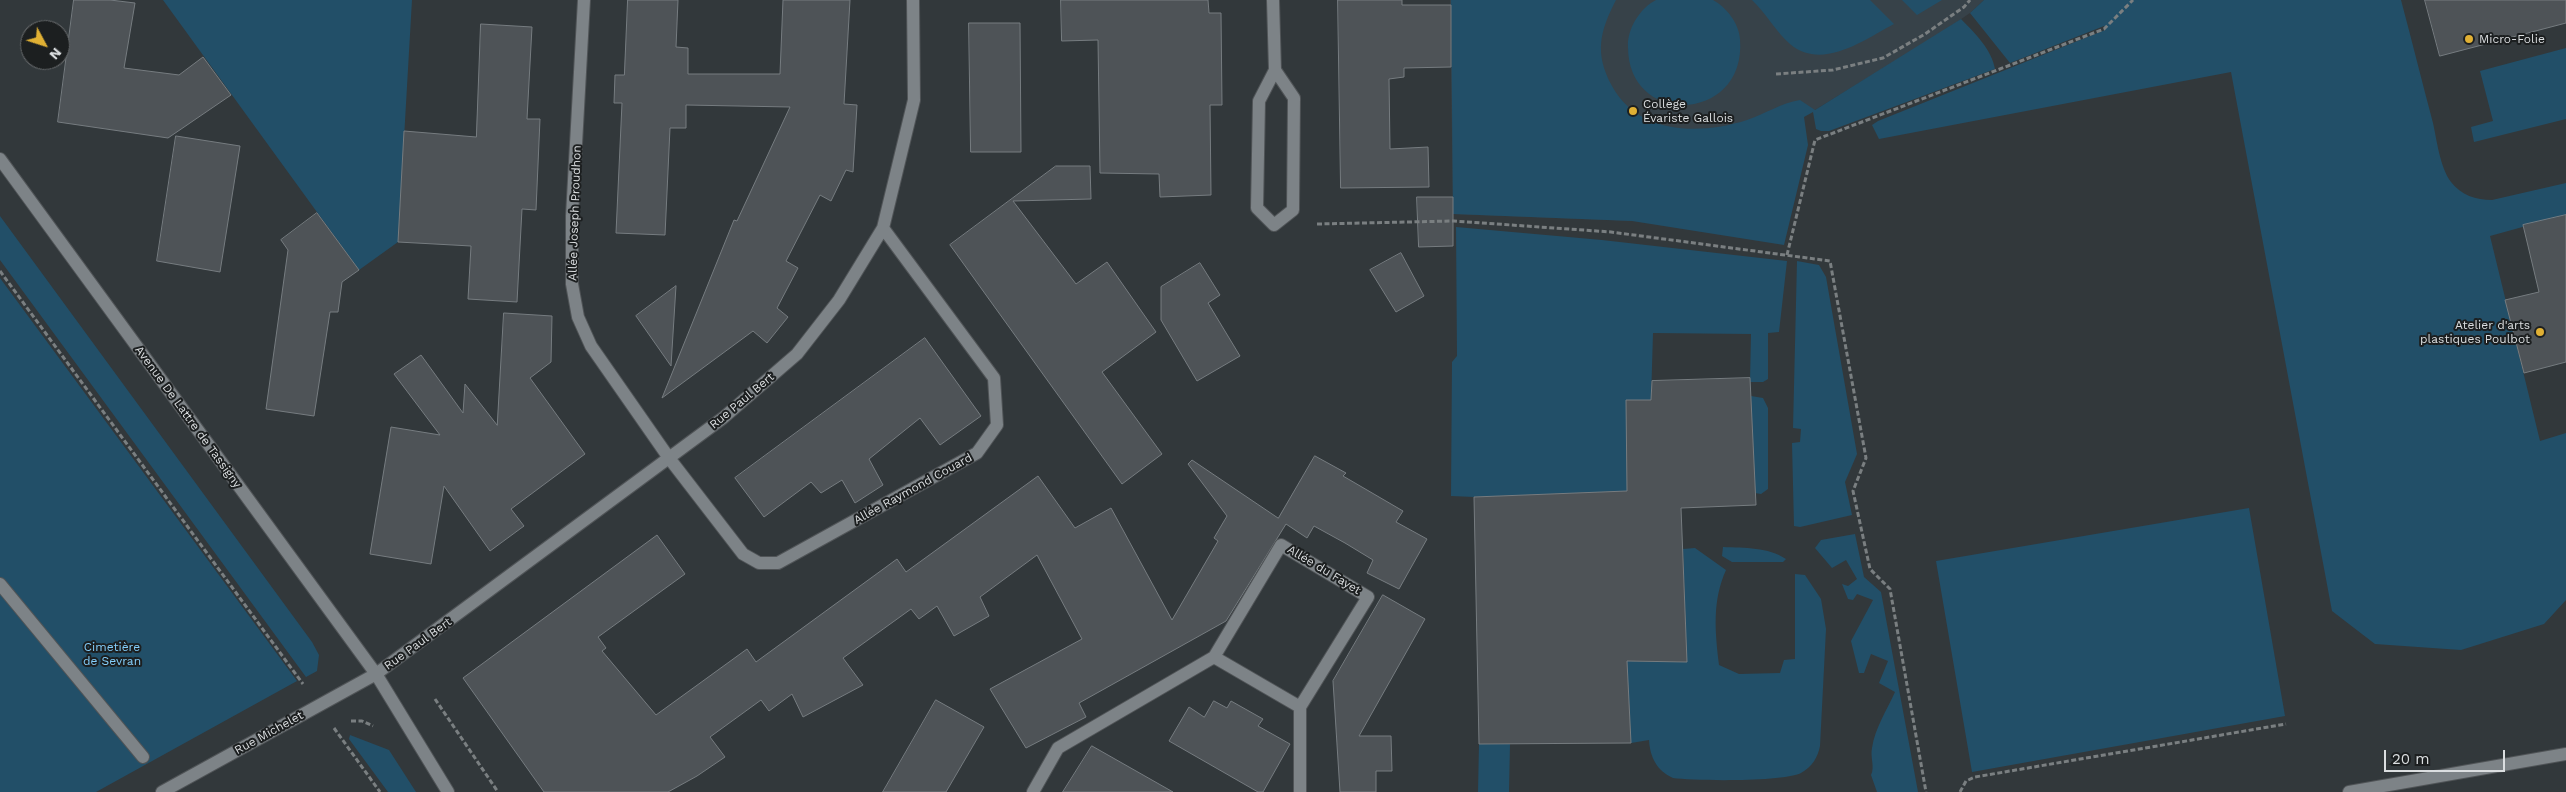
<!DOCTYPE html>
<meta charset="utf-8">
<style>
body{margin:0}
#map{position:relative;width:2566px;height:792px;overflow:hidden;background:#32383b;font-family:"Work Sans",sans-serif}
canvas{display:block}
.north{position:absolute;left:20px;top:20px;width:50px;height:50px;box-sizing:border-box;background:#1c1f20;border:1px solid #686b6d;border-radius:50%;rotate:130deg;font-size:14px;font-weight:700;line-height:20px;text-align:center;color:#dbdee0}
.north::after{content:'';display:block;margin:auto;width:18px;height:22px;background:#e0b034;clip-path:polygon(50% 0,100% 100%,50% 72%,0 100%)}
.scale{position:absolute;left:2384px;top:750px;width:121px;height:22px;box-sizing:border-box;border:2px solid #dbdee0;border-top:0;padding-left:6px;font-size:15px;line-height:18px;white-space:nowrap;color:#dbdee0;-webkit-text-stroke:4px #1c1f20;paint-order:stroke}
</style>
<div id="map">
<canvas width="2566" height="792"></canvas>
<div class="north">N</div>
<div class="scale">20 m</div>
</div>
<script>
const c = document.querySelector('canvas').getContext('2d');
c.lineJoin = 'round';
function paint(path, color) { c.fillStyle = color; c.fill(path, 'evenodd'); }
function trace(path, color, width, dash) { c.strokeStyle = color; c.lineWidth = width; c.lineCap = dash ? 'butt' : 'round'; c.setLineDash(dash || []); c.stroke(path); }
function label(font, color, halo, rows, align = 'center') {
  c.font = font + ' "Work Sans",sans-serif'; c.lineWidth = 4; c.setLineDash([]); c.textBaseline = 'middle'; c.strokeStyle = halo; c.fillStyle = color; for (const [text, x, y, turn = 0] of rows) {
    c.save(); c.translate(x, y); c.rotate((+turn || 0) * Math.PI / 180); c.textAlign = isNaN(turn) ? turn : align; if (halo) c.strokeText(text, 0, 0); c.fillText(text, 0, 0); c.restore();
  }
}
const built = new Path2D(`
 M1450,0h534l-14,13 -29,20 -308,188 -180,-7z`);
const green = new Path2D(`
 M163,0h249l-14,242 -39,28z
 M1451,0h165c-16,31 -22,53 -4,86 27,49 88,49 135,34 18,-6 34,-17 53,-20l15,10 146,-91c14,14 31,31 34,50l-166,62h-8l-5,-2 -3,-17 -9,5 4,28 -24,100 -152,-24 -179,-7z
 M1656,0h57c13,7 26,23 27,39 7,84 -112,89 -112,8 -1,-18 12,-39 28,-47z
 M1752,0h118l24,24c-30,16 -72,47 -104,20 -14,-12 -24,-31 -38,-44z
 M1902,0h40l-25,15z
 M1984,0h417c11,41 21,82 32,123 4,18 7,44 18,59 10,13 25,18 41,18l74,-17v32l-76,21 50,205 26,-8v167l-22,24 -83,26 -86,-6 -43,-33 -101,-539 -352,67 -7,-14 6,-4 227,-91 -1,-4 -94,37 -40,-50z
 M2566,48v71l-92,23 -3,-15 22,-6 -13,-50z
 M0,216l312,426 7,13 -2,16 -11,6 -306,-417z
 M1456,227l146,13 185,21 -8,71 -11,1v46l-5,3h-13l1,-48 -98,-1 -2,67 -24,91 -153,6 -23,-1 1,-134 5,-6z
 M1797,261l22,4 7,12 31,177 -12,28 7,33 -52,12 -6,-1 -2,-83 8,-1 1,-13 -8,-1z
 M0,278l297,403 -201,111h-96z
 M1751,396l12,2 5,10v81l-7,5 -6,-1z
 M2249,508l36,208 -313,56 -36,-211z
 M1855,534l9,43 17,15 37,200h-41l-6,-17c4,-8 -1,-18 1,-27 3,-20 15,-38 23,-56l-16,-9 9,-22 -17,-7 -7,19h-5l-8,-32 22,-41 -16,-6 -4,6 -5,-1 -6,-15 6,2 9,-7 -11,-19 -14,8 -17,-20 6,-8z
 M1723,547c22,1 45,0 63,12l-3,3h-51l-10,-6z
 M1695,548l31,22c-14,31 -11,62 -7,95l20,9 41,-1 4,-13 11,-1v-85l10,1 16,24 5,30 -6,117c-2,11 -8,21 -19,27 -17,9 -107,8 -128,5 -16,-7 -23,-21 -24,-38l-18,3 -4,-82 60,1 -4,-113z
 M350,735l39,15 27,42h-28l-39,-53z
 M1479,744h31l-1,48h-31z`);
const building = new Path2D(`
 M74,0h36l25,3 -11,65 55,7 24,-18 28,38 -63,43 -110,-16z
 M628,0h50l-2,47 12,1v26h92l3,-74h67l-6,104 13,1 -4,67 -7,-2 -15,31 -11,-6 -34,66 12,7 -21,40 11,9 -21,26 -14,-12 -91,67 72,-178 3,1 53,-114 -104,-2v23h-16l-5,107 -49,-2 6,-130h-8l1,-28h9z
 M1061,0h147l1,13h12l1,92h-12l1,90 -51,2 -1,-23 -59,-1 -2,-133 -36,1z
 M1338,0h64v5h49v62l-47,1v9l-15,2 1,70 38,-2 1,40 -88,1z
 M2425,0h141v23l-126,33z
 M969,23h51l1,129h-50z
 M481,24l51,3 -5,92h13l-4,91 -14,-1 -5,93 -49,-3 3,-53 -73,-4 6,-111 72,6z
 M176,136l64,10 -20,126 -63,-11z
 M1056,166h34l1,33 -78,2 63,83 31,-22 49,70 -54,40 60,82 -40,30 -172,-239z
 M1417,197h36v49l-34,1z
 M317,213l42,57 -17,12 -4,30h-8l-16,104 -48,-7 22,-159 -7,-10z
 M2566,215v147l-42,11 -19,-73 34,-8 -16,-67z
 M1401,253l23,43 -28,16 -26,-42z
 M1200,263l20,32 -12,8 32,53 -43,25 -36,-61v-33z
 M676,286l-5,80 -35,-50z
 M504,313l48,3 -1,46 -21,16 55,76 -74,55 13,17 -34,25 -46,-65 -13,78 -61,-10 21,-127 49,8 -46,-61 27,-19 42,58 2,-29 32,41z
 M925,338l56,78 -41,29 -20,-27 -51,41 14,26 -28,18 -13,-23 -21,13 -10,-11 -47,35 -29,-39z
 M1750,378l6,127 -75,3 6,154 -60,-1 4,82 -152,1 -5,-247 153,-6 -1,-91h25l1,-19z
 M1315,456l31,17 -3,3 60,35 -7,11 31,17 -28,50 -32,-16 6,-13 -28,-17 -31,-17 -7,12 -21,-14 -60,97 -147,82 7,14 -60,31 -36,-59 92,-50 -45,-84 -57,42 9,19 -35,20 -17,-30 -18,13 -8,-10 -68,49 20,27 -60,32 -11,-23 -23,17 -8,-11 -51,37 15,20 -28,19 -29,16h-124l-81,-114 194,-143 28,39 -87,63 8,11 -4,3 54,64 91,-66 9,13 141,-103 9,13 132,-96 37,52 36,-20 61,112 46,-79 -4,-3 13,-22 -39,-52 4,-4 86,58z
 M1383,595l42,24 -66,117h32l1,35h-16v21h-36l-7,-111z
 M936,700l48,27 -38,65h-63z
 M1214,701l13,7 4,-7 32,18 -5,7 32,18 -27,48h-5l-89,-51 20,-34 15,10z
 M1092,746l81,46h-110z`);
const path = new Path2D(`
 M1776,74l57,-4 50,-12 42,-24 39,-27 6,-7
 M1317,224l137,-3 157,11 219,29 36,197 -13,33 17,78 20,20 36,203
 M1787,255l28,-115 289,-111 29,-29
 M0,271l303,413
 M435,699l63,93
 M351,721h11l11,5
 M334,728l46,64
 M1960,792l6,-11 9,-4 311,-53`);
const minor = new Path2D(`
 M584,0l-12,216v68l6,33 13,29 78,112 74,96 16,9h19l199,-110 20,-28 -3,-47 -111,-150
 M1273,0l2,70 -16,31 -2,107 17,17 19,-15 1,-112 -19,-28
 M0,159l376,515 72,118
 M0,584l143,173
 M1214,657l67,-112 87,52 -68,110
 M162,792l214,-118 347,-256 74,-64 42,-54 44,-72 31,-128 -1,-100
 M1033,792l25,-44 156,-91 86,50v85
 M2349,792l217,-38`);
const markers = [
 [2469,39,5,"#e0b034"],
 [1633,111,5,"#e0b034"],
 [2540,332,5,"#e0b034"]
];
const poiNames = [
 ["Micro-Folie",2479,39],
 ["Collège",1643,104],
 ["Évariste Gallois",1643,118],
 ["Atelier d'arts",2530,325,"right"],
 ["plastiques Poulbot",2530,339,"right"]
];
const streetNames = [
 ["Allée Joseph Proudhon",575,213,-88],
 ["Rue Paul Bert",742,401,-40],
 ["Avenue De Lattre de Tassigny",188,417,54],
 ["Allée Raymond Couard",913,489,-29],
 ["Allée du Fayet",1324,570,31],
 ["Rue Paul Bert",418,644,-36],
 ["Rue Michelet",269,733,-29]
];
const parkNames = [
 ["Cimetière",112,647],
 ["de Sevran",112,661]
];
paint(built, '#374249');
paint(green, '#224f68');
paint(building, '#4e5357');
trace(building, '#767c80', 1);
trace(minor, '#505457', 14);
trace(path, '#7a7f81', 3, [5, 2.5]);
trace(minor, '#7d8387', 12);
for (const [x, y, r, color] of markers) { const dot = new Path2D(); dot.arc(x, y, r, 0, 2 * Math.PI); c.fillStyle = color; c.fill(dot); trace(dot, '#1c1f20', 2); }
label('12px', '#dbdee0', '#1c1f20', poiNames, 'left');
label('12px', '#dbdee0', '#1c1f20', streetNames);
label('12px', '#84cffc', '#1c1f20', parkNames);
</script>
